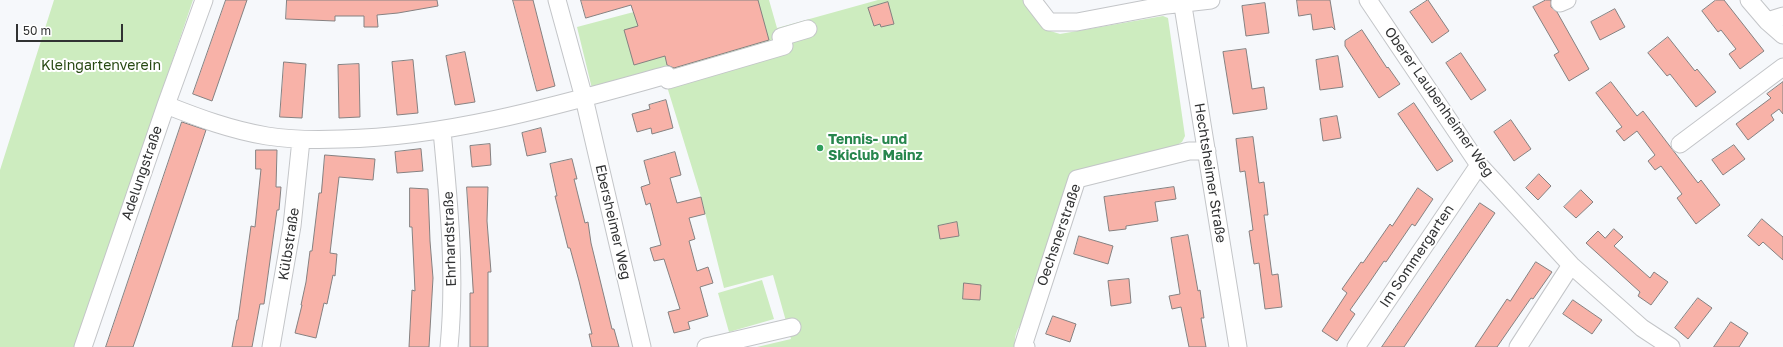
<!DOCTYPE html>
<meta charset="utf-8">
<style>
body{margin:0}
#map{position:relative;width:1783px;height:347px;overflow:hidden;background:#f6f8fb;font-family:"Golos Text",sans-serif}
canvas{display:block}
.scale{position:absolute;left:16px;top:24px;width:107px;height:18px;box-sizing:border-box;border:2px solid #313233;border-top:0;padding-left:5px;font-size:12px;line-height:14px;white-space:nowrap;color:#313233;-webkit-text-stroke:3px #fff;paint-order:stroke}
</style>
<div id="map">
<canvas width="1783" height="347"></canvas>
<div class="scale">50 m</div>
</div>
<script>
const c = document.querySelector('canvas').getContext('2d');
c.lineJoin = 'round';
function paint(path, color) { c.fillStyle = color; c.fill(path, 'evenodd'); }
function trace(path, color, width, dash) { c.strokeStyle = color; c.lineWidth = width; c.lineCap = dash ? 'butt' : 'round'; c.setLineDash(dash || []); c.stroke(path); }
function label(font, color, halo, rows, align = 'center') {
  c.font = font + ' "Golos Text",sans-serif'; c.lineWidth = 4; c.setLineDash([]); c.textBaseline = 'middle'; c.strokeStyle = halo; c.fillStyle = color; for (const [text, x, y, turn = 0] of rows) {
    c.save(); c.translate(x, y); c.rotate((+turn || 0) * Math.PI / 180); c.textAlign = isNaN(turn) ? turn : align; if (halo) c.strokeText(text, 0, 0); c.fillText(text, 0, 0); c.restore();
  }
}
const green = new Path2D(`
 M54,0h139l-118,347h-75v-177z
 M643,0h126l8,28 101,-28h146l23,30 13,4 103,-18 5,2 17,118 -3,6 -5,3 -105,34 -49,145h-2c-5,7 -7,14 -6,23h-258l34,-8 -18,-64 -49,13 -23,-91 -36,-117 -70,21 -18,-74 68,-18z
 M762,280l12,39 -45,13 -11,-39z`);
const building = new Path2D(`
 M226,0h21l-35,101 -19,-7z
 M287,0h150l1,6 -40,7 -21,2 1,12h-14v-11h-29v5l-49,-2z
 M513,0h20l22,86 -18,5z
 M581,0h177l11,40 -95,28 -7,-3 -2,-9 -31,9 -10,-35 14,-4 -7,-21 -45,13z
 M1297,0h33l5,30 -3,-3 -19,3 -2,-16 -12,2z
 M1428,0l21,31 -17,12 -22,-31z
 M1546,0h5v7l6,5 32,57 -20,12 -15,-26 5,-3 -26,-45z
 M1716,0h8l40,51 -24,18 -11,-15 7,-5 -15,-19 -3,2 -16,-21z
 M888,2l6,22 -13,3 -1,-3 -6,2 -6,-18z
 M1265,3l4,30 -23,3 -4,-30z
 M1615,9l10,18 -25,13 -9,-18z
 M1362,30l25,38 1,-1 12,17 -21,14 -34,-52v-5z
 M1668,37l27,34 2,-2 19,23 -20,15 -26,-33 -3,2 -19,-23z
 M1246,49l6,40 12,-2 3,22 -34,5 -10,-62z
 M465,52l10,50 -20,3 -9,-49z
 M1461,53l25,37 -15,10 -25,-37z
 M1338,56l5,31 -23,3 -4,-30z
 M413,60l5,53 -21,2 -5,-53z
 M284,62l22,2 -4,54 -22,-1z
 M359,64l1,53 -21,1 -1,-53z
 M1611,82l26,34 6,-5 55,72 3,-3 19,25 -24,19 -19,-26 5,-4 -21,-28 -6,4 -7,-9 7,-6 -18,-24 -13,10 -8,-10 6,-4 -26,-34z
 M1783,82v32l-4,-5 -8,6 3,5 -26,20 -12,-16 35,-26 -4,-4z
 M666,100l7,28 -21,6 -1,-6 -14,4 -5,-18 18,-5 -1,-4z
 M1414,103l39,58 -16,10 -39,-57z
 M1337,116l4,22 -18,3 -3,-22z
 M1511,120l20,29 -17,12 -20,-29z
 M182,122l24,8 -62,185 -11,32h-27z
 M541,128l5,24 -19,4 -5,-23z
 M1253,137l6,46 5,-1 4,33h-4l8,60 6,-1 4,33 -17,2 -6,-46 -5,1 -5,-33 4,-1 -8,-59 -5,1 -4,-33z
 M490,144l1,21 -19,2 -2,-21z
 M1734,145l11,14 -22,16 -11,-15z
 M421,149l2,22 -26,2 -2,-21z
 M256,150h21l-1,37h5l-2,23h-2l-13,94h-4l-8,43h-20l5,-27h1l13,-94 4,1 6,-58h-5z
 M675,152l6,23 -11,3 7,25 24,-6 4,17 -16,4 6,21 -6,2 8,30 11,-4 5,16 -13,4 8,29 -20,6 2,7 -16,4 -6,-21 12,-3 -16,-50 -10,2 -4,-13 11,-3 -11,-42 -4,2 -5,-18 9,-3 -6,-23z
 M325,155l50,4 -2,21 -34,-3 -9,76 7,1 -2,22 -2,-1 -6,29 -3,-1 -8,35 -21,-5 7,-28h-1l5,-23 4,-31h2l7,-58h2z
 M572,159l5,20h-3l11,44 3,-1 3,21 21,86h2l5,18h-27l-3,-13h3l-13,-53 -9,-33h-2l-13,-52h2l-7,-32z
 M1539,174l12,12 -13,14 -12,-12z
 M467,187h21l-1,34 4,51h-3v75h-18v-54h3z
 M1174,187l2,12 -21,3 3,19 -32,5v3l-17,2 -5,-34z
 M410,188l18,1 2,52 3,37 -4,69h-20l3,-57 3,1 -3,-64h-2z
 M1418,188l15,11 -18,27 -3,-2 -26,38 -2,-1 -17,25 -17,24 5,4 -18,27 -15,-10 25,-38 -5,-4 19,-27 2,1 27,-39 2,2z
 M1581,190l12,12 -17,16 -12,-11z
 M1480,203l15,10 -91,134h-22z
 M1762,219l21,18v23l-20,-18 -4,4 -11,-10z
 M957,222l2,14 -19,3 -2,-13z
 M1614,229l9,8 -9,9 36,32 4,-6 14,10 -17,23 -13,-9 2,-4 -54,-49 12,-12 7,7z
 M1188,235l10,56 2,-1 4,28h-3l5,29h-17l-8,-40 -9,2 -3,-13 11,-2 -9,-56z
 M1079,236l34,10 -5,18 -34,-10z
 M1536,262l16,10 -19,27 -2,-1 -34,49h-22l32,-48 3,2z
 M1129,279l2,24 -20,3 -3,-25z
 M964,283l17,2 -1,15 -17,-1z
 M1698,298l14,10 -24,31 -13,-11z
 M1573,300l29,20 -10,14 -29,-20z
 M1053,316l23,8 -6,18 -24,-8z
 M1731,322l17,11 -9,14h-25z`);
const minor = new Path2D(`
 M557,0l27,98 58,249
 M1032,0l17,22h28l90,-17 44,-5
 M1182,0l56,347
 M1368,0l111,165 92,100 71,63 29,19
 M1749,0l18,21 16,14
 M1560,3l7,-3
 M1767,21l16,-5
 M166,105c33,13 65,25 101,31 25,4 50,4 75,3 109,-2 220,-35 325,-64l1,5 116,-34 -3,-9 27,-8
 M442,131c7,72 14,144 7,216
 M1680,144l103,-77
 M83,347l83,-242 38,-105
 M271,347l21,-121 9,-86
 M706,347l86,-20
 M1026,347l-3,-1 54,-167 112,-28h18
 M1356,347l123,-182
 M1518,347l53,-82`);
const markers = [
 [820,148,4,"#2e9e5b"]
];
const parkNames = [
 ["Kleingartenverein",101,66]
];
const streetNames = [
 ["Oberer Laubenheimer Weg",1439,102,55],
 ["Adelungstraße",142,173,-71],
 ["Hechtsheimer Straße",1210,173,81],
 ["Ebersheimer Weg",613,222,77],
 ["Oechsnerstraße",1059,235,-71],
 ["Ehrhardstraße",450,239,-92],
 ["Külbstraße",289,244,-81],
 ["Im Sommergarten",1417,256,-56]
];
const leisureNames = [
 ["Tennis- und",828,140],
 ["Skiclub Mainz",828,156]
];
paint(green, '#cdecbf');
paint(building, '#f8b2a8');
trace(building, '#858181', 1);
trace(minor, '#c3c5c8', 19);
trace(minor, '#fff', 17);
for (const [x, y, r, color] of markers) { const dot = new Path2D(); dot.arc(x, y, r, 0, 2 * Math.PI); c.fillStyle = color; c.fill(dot); trace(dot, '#fff', 1.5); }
label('14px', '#264811', '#fff', parkNames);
label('14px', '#313233', '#fff', streetNames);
label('bold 14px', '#27864d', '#fff', leisureNames, 'left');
</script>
